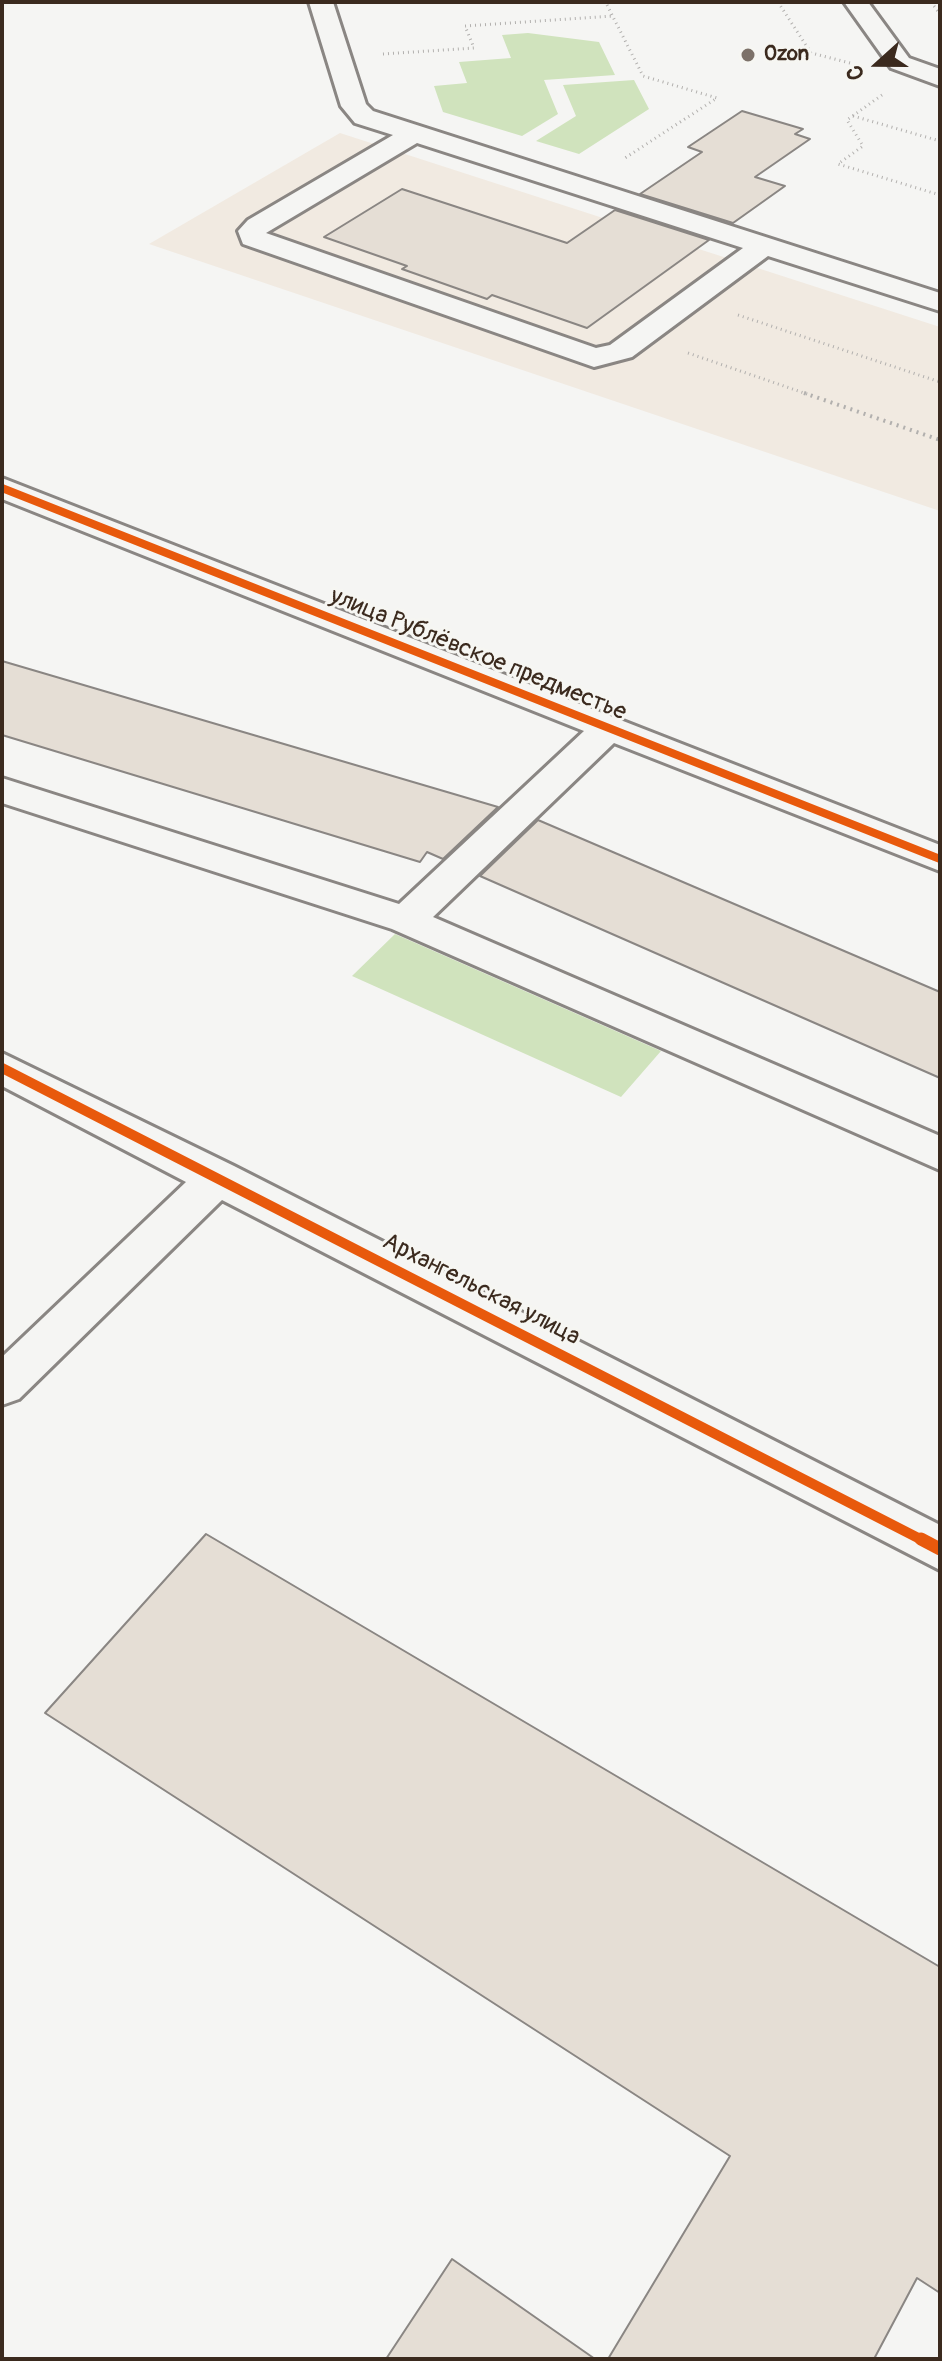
<!DOCTYPE html>
<meta charset="utf-8">
<style>
body{margin:0}
#map{position:relative;width:942px;height:2361px;overflow:hidden;background:#f5f5f3;font-family:Pangolin,sans-serif}
canvas{display:block}
.frame{position:absolute;inset:0;border:4px solid #3b2a1e;pointer-events:none}
.north{position:absolute;left:838px;top:24px;width:80px;height:80px;-webkit-text-stroke:6px #f6f6f2;paint-order:stroke;rotate:249deg;font-size:22px;font-weight:700;line-height:32px;text-align:center;color:#3b2a1e}
.north::after{content:'';display:block;margin:auto;width:28px;height:36px;background:#3b2a1e;clip-path:polygon(50% 0,100% 100%,50% 72%,0 100%)}
</style>
<div id="map">
<canvas width="942" height="2361"></canvas>
<div class="frame"></div>
<div class="north">С</div>
</div>
<script>
const c = document.querySelector('canvas').getContext('2d');
c.lineJoin = 'round';
function paint(path, color) { c.fillStyle = color; c.fill(path, 'evenodd'); }
function trace(path, color, width, dash) { c.strokeStyle = color; c.lineWidth = width; c.lineCap = dash ? 'butt' : 'round'; c.setLineDash(dash || []); c.stroke(path); }
function label(font, color, halo, rows, align = 'center') {
  c.font = font + ' Pangolin,sans-serif'; c.lineWidth = 6; c.setLineDash([]); c.textBaseline = 'middle'; c.strokeStyle = halo; c.fillStyle = color; for (const [text, x, y, turn = 0] of rows) {
    c.save(); c.translate(x, y); c.rotate((+turn || 0) * Math.PI / 180); c.textAlign = isNaN(turn) ? turn : align; if (halo) c.strokeText(text, 0, 0); c.fillText(text, 0, 0); c.restore();
  }
}
const built = new Path2D(`
 M340,133l600,194v184l-791,-267z`);
const green = new Path2D(`
 M528,33l71,9 16,33 -71,5 14,34 -36,22 -79,-24 -9,-26 33,-3 -8,-21 52,-4 -9,-23z
 M634,80l15,29 -70,45 -43,-13 40,-25 -13,-31z
 M395,934l266,117 -40,46 -269,-121z`);
const building = new Path2D(`
 M742,111l61,18 -8,5 15,5 -55,38 30,9 -52,37 -93,-29 62,-42 -14,-5z
 M402,189l165,54 48,-33 94,30 -122,88 -95,-33 -5,4 -85,-30 5,-3 -83,-29z
 M2,661l496,146 -55,52 -16,-7 -7,10 -418,-127z
 M538,820l402,172v86l-460,-202z
 M206,1534l734,433v326l-23,-15 -43,81h-266l122,-203 -685,-443z
 M452,2259l143,100h-209z`);
const pathFar1 = new Path2D(`
 M778,2l33,51 39,10
 M931,2l9,12
 M607,5l36,71 74,22 -92,60
 M383,54l91,-6 -9,-22 148,-10
 M882,95l-35,25 16,26 -25,18 102,31
 M853,116l87,25
 M738,315l202,67
 M688,353l122,42`);
const path = new Path2D(`
 M804,393l136,47`);
const minor = new Path2D(`
 M309,2h24l33,102 7,7 567,182v18l-172,-55 -136,101 -38,10 -351,-123 -5,-13 10,-11 145,-85 -38,-12 -14,-17zM417,143l326,105 -133,97 -14,3 -330,-115z
 M844,2h24l41,56 31,11v17l-49,-18z
 M2,478l938,367v26l-326,-128 -181,174 507,219v34l-548,-241 -390,-126v-25l397,126 185,-173 -582,-232z
 M2,1053l232,113 706,359v45l-718,-370 -203,199 -17,6v-48l184,-175 -184,-96z`);
const cyclewayFar2 = new Path2D(`
 M2,488l938,371`);
const cyclewayFar1 = new Path2D(`
 M2,1068l922,473`);
const cycleway = new Path2D(`
 M921,1539l19,10`);
const markers = [
 [748,55,8,"#7c7169"]
];
const farPoinames = [
 ["Ozon",764,55]
];
const streetNames = [
 ["улица Рублёвское предместье",478,655,22],
 ["Архангельская улица",481,1290,27]
];
paint(built, '#f1eae1');
paint(green, '#d0e3bd');
paint(building, '#e5ded5');
trace(building, '#8a8683', 2);
trace(minor, '#8a8683', 6);
trace(pathFar1, '#b2b0ae', 3, [1, 4]);
trace(path, '#b2b0ae', 4, [2, 5]);
paint(minor, '#f5f5f3');
trace(cyclewayFar2, '#e8590c', 8);
trace(cyclewayFar1, '#e8590c', 10);
trace(cycleway, '#e8590c', 13);
for (const [x, y, r, color] of markers) { const dot = new Path2D(); dot.arc(x, y, r, 0, 2 * Math.PI); c.fillStyle = color; c.fill(dot); trace(dot, '#f6f6f2', 3); }
label('bold 20px', '#3b2a1e', '#f6f6f2', farPoinames, 'left');
label('24px', '#3b2a1e', '#f6f6f2', streetNames);
</script>
